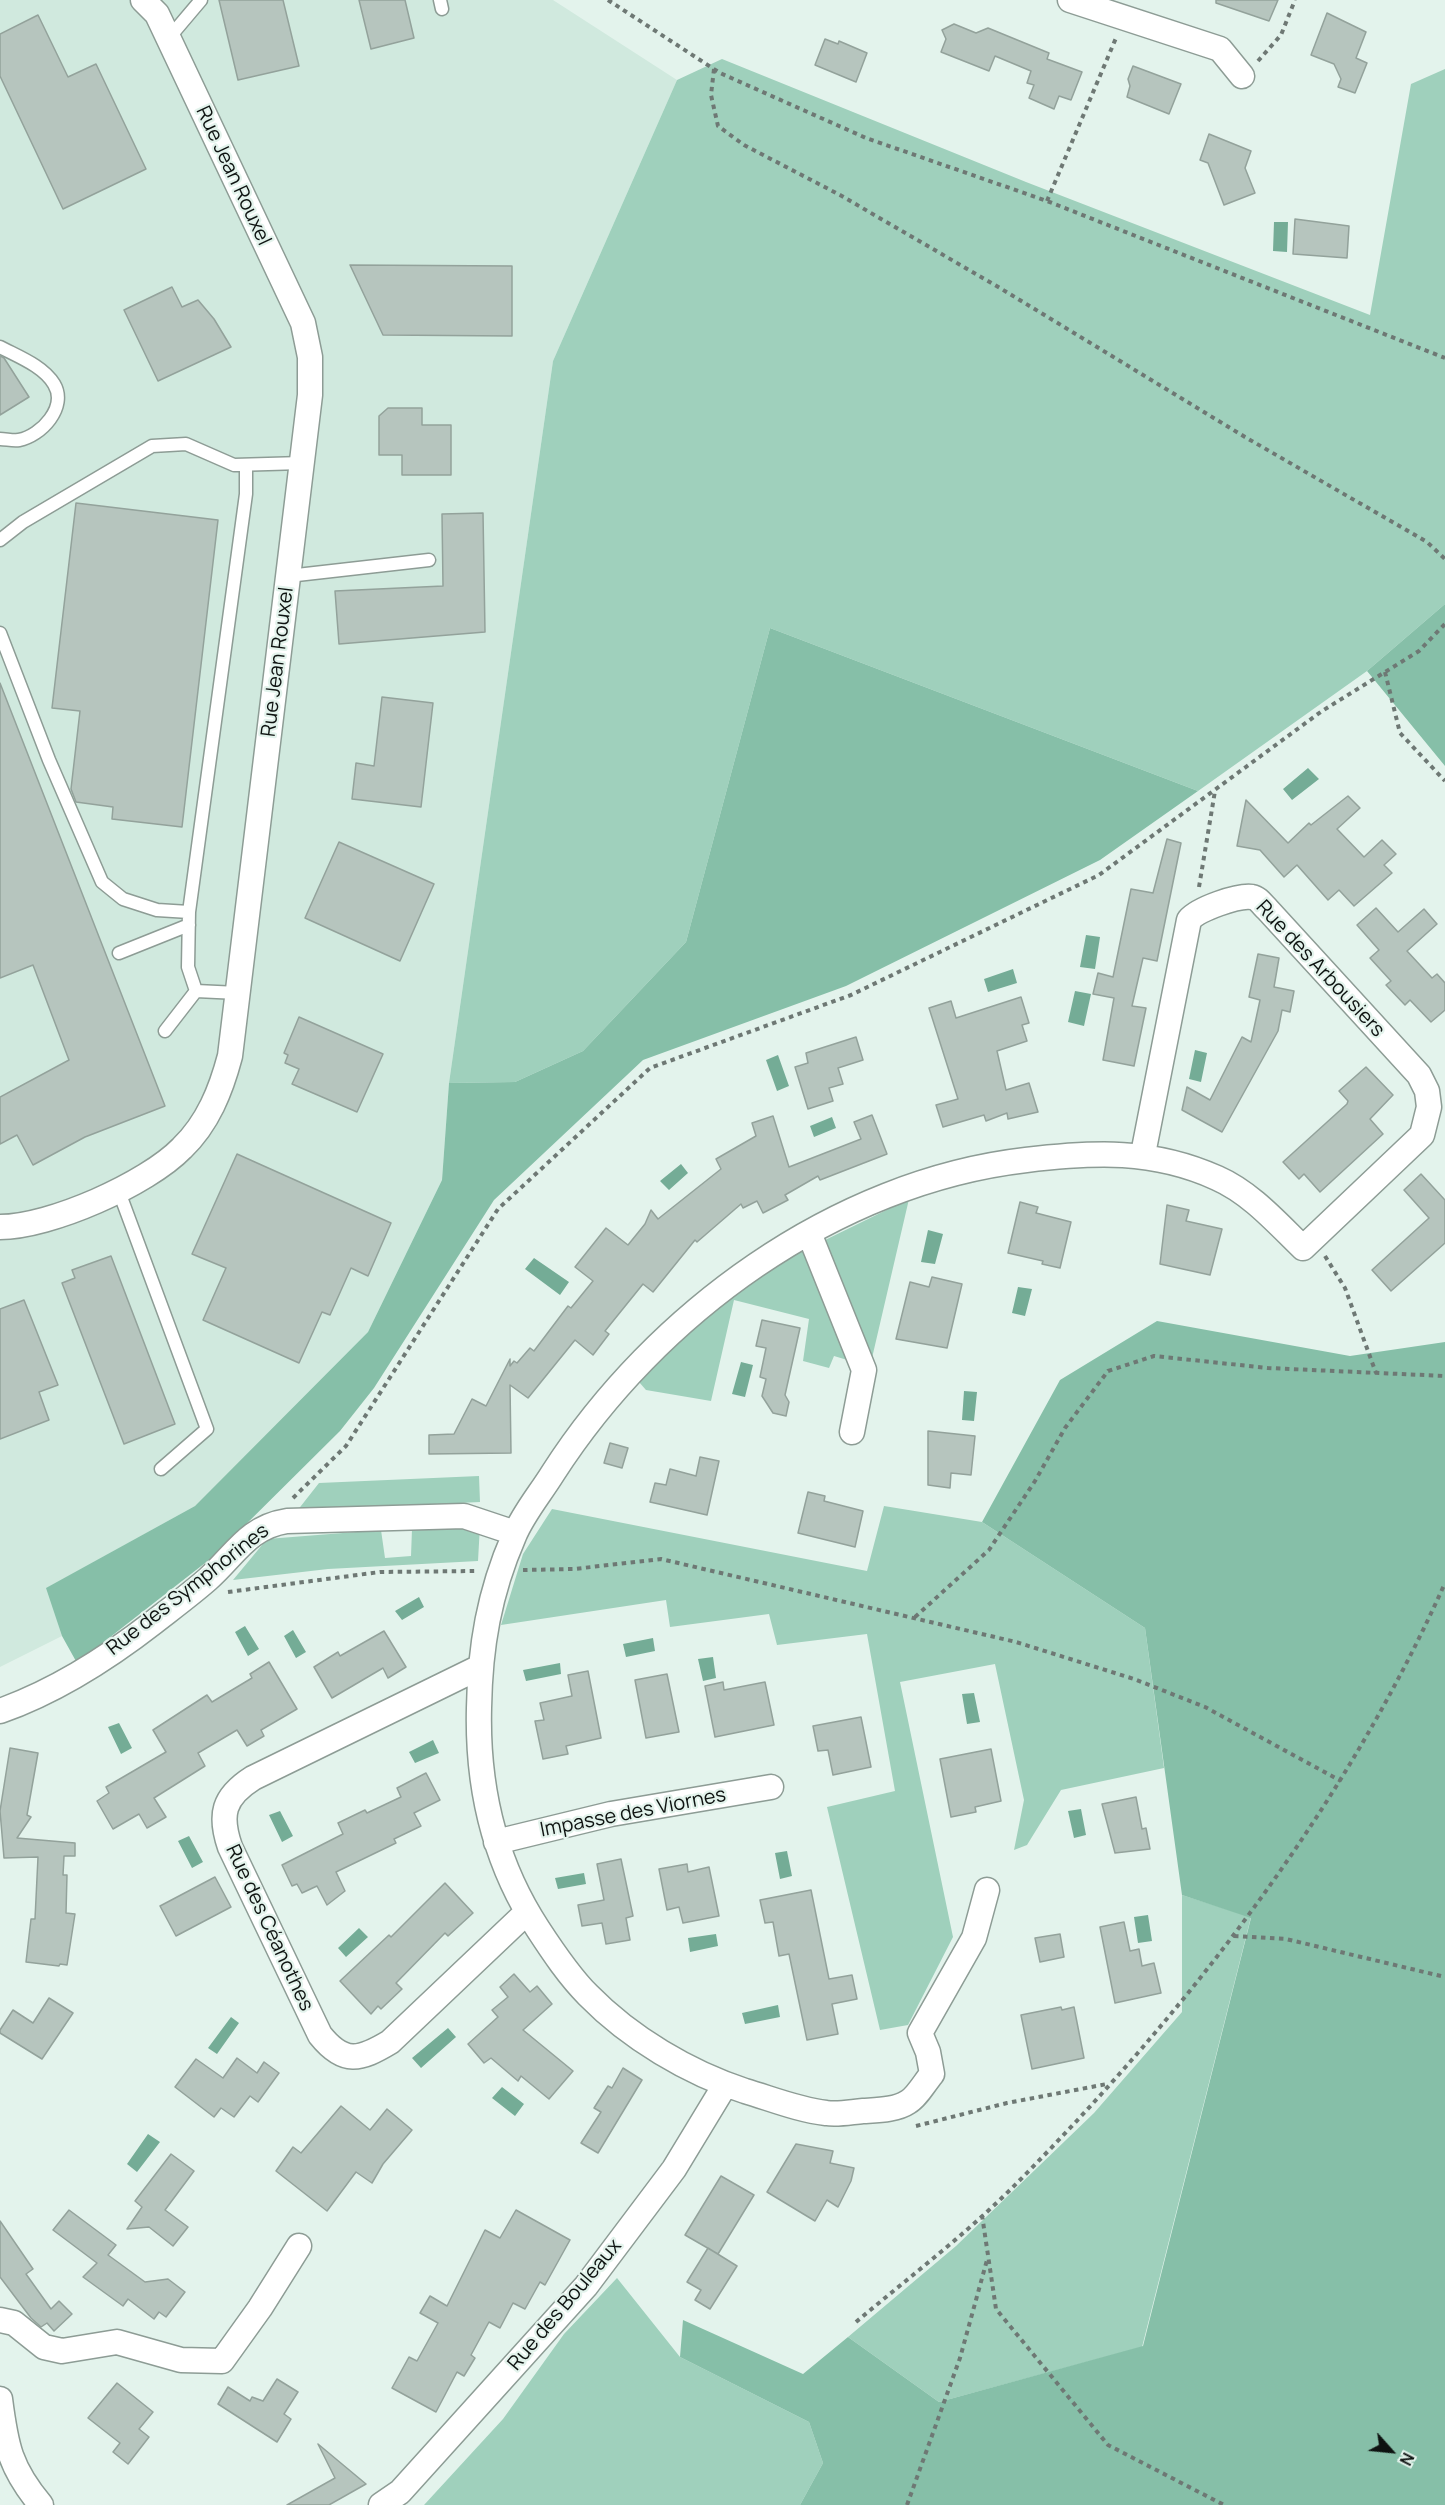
<!DOCTYPE html>
<meta charset="utf-8">
<style>
body{margin:0}
#map{position:relative;width:1445px;height:2505px;overflow:hidden;background:#e3f3ec;font-family:Manrope,sans-serif}
canvas{display:block}
.north{position:absolute;left:1361px;top:2421px;width:60px;height:60px;-webkit-text-stroke:4px #e3f3ec;paint-order:stroke;rotate:117deg;font-size:16px;font-weight:700;line-height:24px;text-align:center;color:#0e1311}
.north::after{content:'';display:block;margin:auto;width:21px;height:27px;background:#0e1311;clip-path:polygon(50% 0,100% 100%,50% 72%,0 100%)}
</style>
<div id="map">
<canvas width="1445" height="2505"></canvas>
<div class="north">N</div>
</div>
<script>
const c = document.querySelector('canvas').getContext('2d');
c.lineJoin = 'round';
function paint(path, color) { c.fillStyle = color; c.fill(path, 'evenodd'); }
function trace(path, color, width, dash) { c.strokeStyle = color; c.lineWidth = width; c.lineCap = dash ? 'butt' : 'round'; c.setLineDash(dash || []); c.stroke(path); }
function label(font, color, halo, rows, align = 'center') {
  c.font = font + ' Manrope,sans-serif'; c.lineWidth = 4.5; c.setLineDash([]); c.textBaseline = 'middle'; c.strokeStyle = halo; c.fillStyle = color; for (const [text, x, y, turn = 0] of rows) {
    c.save(); c.translate(x, y); c.rotate((+turn || 0) * Math.PI / 180); c.textAlign = isNaN(turn) ? turn : align; if (halo) c.strokeText(text, 0, 0); c.fillText(text, 0, 0); c.restore();
  }
}
const built = new Path2D(`
 M0,0h553l124,80 -124,281 -104,722 -7,97 -74,152 -173,174 -148,82 15,48 -62,31z`);
const green = new Path2D(`
 M722,59l304,123 344,133 41,-231 34,-15v535l-78,67 -169,120 -428,-163 -84,314 -103,109 -68,31 -66,1 104,-722 124,-281z
 M909,1199l-37,159 -51,-116z
 M802,1249l52,113 -20,-6 -5,12 -26,-7 6,-42 -75,-19 -23,101 -65,-11 -7,-8c52,-54 98,-96 163,-133z
 M479,1476l1,26 -183,9 22,-28z
 M884,1506l98,16 163,106 19,140 -103,22 -34,55 -13,5 10,-50 -29,-136 -95,18 53,255 -45,88 -28,5 -53,-223 68,-16 -28,-157 -90,11 -8,-31 -99,13 -4,-27 -165,25 22,-71 29,-45 315,62z
 M480,1525l-2,36 -150,8 -95,11 34,-41 114,-9 4,28 26,-2 1,-27z
 M1182,1895l69,22 -109,430 -203,55 -91,-65 108,-91 138,-133 88,-101z
 M617,2278l63,79 129,65 14,41 -23,42h-376l79,-86 61,-85z`);
const forest = new Path2D(`
 M1445,604v162l-78,-95z
 M770,628l428,163 -98,69 -254,126 -203,74 -149,140 -120,188 -34,43 -126,125 -137,107 -15,-27 -16,-48 149,-82 173,-174 74,-152 7,-97 66,-1 68,-31 103,-109z
 M1157,1321l193,35 95,-14v1163h-645l23,-42 -14,-41 -129,-65 3,-37 120,54 45,-37 91,65 204,-56 108,-428 -69,-23 -37,-267 -163,-106 78,-142z`);
const water = new Path2D(`
 M1274,222h14l-1,30 -14,-1z
 M1308,768l11,11 -27,21 -9,-11z
 M1086,935l14,2 -5,32 -15,-2z
 M1013,969l4,14 -29,9 -4,-13z
 M1075,991l16,3 -7,32 -16,-4z
 M1195,1050l12,3 -6,29 -12,-3z
 M778,1055l11,31 -12,5 -11,-31z
 M832,1117l4,11 -22,9 -4,-11z
 M681,1164l7,9 -19,17 -9,-9z
 M928,1230l15,4 -8,30 -14,-2z
 M534,1258l35,24 -9,13 -35,-26z
 M1018,1287l14,2 -7,27 -13,-3z
 M741,1362l12,3 -8,32 -13,-3z
 M964,1391l13,1 -3,29 -12,-1z
 M419,1597l5,10 -22,13 -7,-9z
 M245,1626l14,23 -11,7 -13,-24z
 M293,1630l13,22 -10,6 -12,-22z
 M653,1638l2,13 -29,6 -3,-13z
 M713,1657l3,21 -13,3 -5,-22z
 M560,1663l1,11 -35,7 -3,-11z
 M974,1693l6,29 -13,2 -5,-30z
 M119,1723l13,25 -11,6 -13,-27z
 M433,1740l6,13 -24,10 -6,-11z
 M1081,1809l5,26 -12,3 -6,-27z
 M280,1811l13,25 -11,6 -13,-27z
 M189,1836l14,26 -11,6 -14,-27z
 M787,1851l5,25 -12,3 -5,-26z
 M584,1873l2,11 -28,5 -3,-11z
 M1148,1915l4,26 -14,2 -4,-26z
 M359,1928l9,9 -22,20 -8,-9z
 M716,1934l2,12 -28,6 -2,-14z
 M778,2005l2,12 -35,7 -3,-11z
 M231,2017l8,6 -22,31 -9,-6z
 M448,2028l8,9 -35,31 -9,-10z
 M502,2087l22,17 -9,12 -23,-18z
 M148,2134l12,8 -23,30 -10,-8z`);
const building = new Path2D(`
 M219,0h64l16,66 -61,14z
 M359,0h46l9,38 -43,11z
 M1216,0h62l-9,21 -53,-18z
 M1327,13l39,19 -10,26 11,5 -12,30 -17,-6 3,-8 -7,-15 -23,-9z
 M38,15l30,62 28,-13 50,105 -83,40 -63,-133v-42z
 M954,24l22,9 12,-5 61,25 -2,6 35,13 -11,28 -12,-4 -5,13 -25,-11 5,-13 -7,-2 4,-12 -36,-15 -6,15 -48,-19 5,-13 -4,-9z
 M825,39l13,5 1,-3 28,12 -11,29 -41,-17z
 M1133,66l48,18 -12,30 -42,-17 3,-11 -2,-7z
 M1209,134l42,17 -6,17 10,25 -31,12 -16,-42 -8,-3z
 M1295,219l54,7 -2,32 -54,-4z
 M350,265l162,1v70l-129,-1z
 M172,287l10,20 16,-7 16,19 17,28 -73,34 -34,-71z
 M0,356l4,2 25,39 -29,18z
 M388,408h34v17h29v50h-49v-20h-23v-39z
 M76,503l142,17 -36,307 -70,-8 1,-12 -37,-5 -5,-13 9,-78 -28,-3z
 M483,513l2,119 -146,12 -4,-53 108,-5 -1,-72z
 M0,683l165,423 -80,31 -52,28 -16,-30 -17,9v-47l69,-37 -36,-95 -33,13z
 M382,697l51,6 -12,104 -69,-8 4,-36 18,3z
 M1348,796l12,12 -23,21 27,28 18,-17 14,14 -12,11 8,8 -38,33 -15,-16 -11,10 -31,-35 -13,12 -24,-27 -23,-4 9,-46 42,43 21,-20 2,2z
 M1167,839l14,4 -24,118 -14,-3 -11,48 14,2 -12,58 -31,-6 11,-62 -21,-4 5,-21 15,4 18,-88 22,4z
 M339,842l95,42 -34,77 -95,-43z
 M1376,908l22,24 26,-23 13,15 -30,27 25,27 5,-4 8,9v27l-14,12 -21,-22 -5,5 -19,-20 5,-4 -21,-23 9,-8 -22,-25z
 M1258,954l21,4 -5,29 20,4 -4,21 -8,-2 -4,21 -56,101 -40,-22 5,-23 23,13 32,-63 9,5 9,-42 -11,-3z
 M1021,997l8,26 -7,2 5,16 -30,10 9,39 23,-7 9,29 -30,7 -1,-6 -21,8 -2,-6 -41,12 -7,-22 22,-6 -29,-91 22,-7 5,17z
 M299,1017l84,37 -26,58 -65,-28 7,-15 -14,-6 3,-8 -4,-2z
 M856,1037l7,23 -25,8 5,16 -14,4 4,13 -25,8 -13,-42 13,-4 -2,-10z
 M1366,1067l27,28 -23,24 13,15 -63,58 -16,-18 -5,5 -16,-17 64,-58 1,-3 -9,-10z
 M872,1115l15,39 -67,26 -2,-4 -33,19 3,5 -25,13 -6,-12 -14,7 -2,-4 -44,38 -2,-2 -42,52 -10,-8 -38,47 4,3 -16,21 -18,-15 -47,58 -18,-13 1,68 -82,1v-19l25,-1 18,-35 14,7 24,-47v7l4,-5 3,2 13,-15 4,3 34,-45 3,2 22,-27 -18,-14 31,-39 22,17 17,-21 6,-14 7,9 63,-50 -5,-10 40,-23 -4,-13 21,-7 16,51 72,-28 -7,-17z
 M237,1154l154,69 -23,53 -17,-8 -21,47 -8,-3 -23,51 -96,-43 23,-52 -34,-14z
 M1421,1174l24,26v43l-54,48 -19,-21 57,-52 -25,-28z
 M1020,1202l18,5 -2,6 35,9 -11,46 -18,-4 1,-3 -35,-8z
 M1167,1205l22,5 -3,11 36,8 -12,46 -50,-11z
 M111,1256l64,168 -51,20 -62,-161 13,-5 -3,-8z
 M932,1277l30,7 -15,64 -51,-9 14,-57 19,5z
 M24,1300l34,85 -19,7 10,28 -49,19v-130z
 M762,1320l38,8 -15,67 4,7 -3,14 -13,-3 -11,-17 4,-17 -6,-2 6,-29 -10,-2z
 M928,1431l47,5 -4,39 -20,-2 -1,15 -22,-3z
 M610,1443l18,5 -6,20 -18,-5z
 M700,1457l19,4 -12,54 -57,-13 5,-19 11,2 4,-16 26,7z
 M808,1492l17,4 -1,5 39,10 -8,36 -57,-14z
 M384,1631l22,36 -18,11 -5,-10 -51,30 -18,-31 24,-15 2,4z
 M269,1662l28,47 -36,21 3,6 -17,10 -10,-16 -39,23 7,13 -51,32 12,19 -19,11 -8,-14 -26,15 -16,-28 12,-8 -3,-6 60,-35 -13,-22 54,-35 5,7 40,-24 -2,-4z
 M588,1671l13,67 -35,8 2,8 -25,5 -8,-38 9,-1 -4,-17 32,-7 -4,-21z
 M667,1674l12,58 -33,6 -11,-58z
 M723,1682l1,8 41,-8 9,43 -59,12 -10,-51z
 M861,1717l10,50 -38,8 -5,-25 -10,1 -5,-25z
 M10,1748l28,5 -11,62 4,2 -14,21 58,5v13h-11l-1,19h4l-1,38 9,1 -8,51 -7,-1 -1,2 -33,-4 5,-43h4l3,-62 -34,1 -4,-47z
 M991,1749l10,52 -26,6 1,5 -25,5 -11,-58z
 M426,1773l14,27 -26,13 7,13 -27,13 2,4 -60,29 9,19 -18,14 -10,-19 -15,7 -5,-9 -5,2 -10,-21 61,-31 -5,-11 27,-13 2,3 34,-16 -4,-9z
 M1136,1797l6,32 4,-1 4,21 -35,4 -13,-49z
 M621,1859l12,57 -7,2 4,22 -24,4 -4,-21 -20,3 -4,-21 26,-5 -7,-36z
 M687,1864l1,8 21,-5 10,49 -36,7 -4,-16 -12,3 -8,-41z
 M215,1877l16,30 -55,29 -16,-30z
 M445,1883l28,30 -25,23 -3,-3 -49,50 6,6 -21,20 -3,-3 -7,8 -31,-33 49,-46 2,2z
 M811,1890l18,89 23,-4 5,24 -25,5 6,30 -31,6 -18,-86 -10,2 -6,-34 -8,1 -5,-23z
 M1124,1922l6,29 9,-2 3,17 12,-3 7,30 -46,10 -15,-76z
 M1060,1934l4,23 -24,5 -5,-24z
 M514,1974l16,18 7,-6 15,18 -29,26 50,41 -24,28 -28,-23 -3,5 -27,-23 -7,5 -16,-19 30,-27 -6,-7 16,-13 -8,-10z
 M49,1998l24,15 -31,46 -42,-26v-3l13,-20 20,13z
 M1061,2007l1,3 12,-3 10,51 -52,11 -11,-54z
 M237,2058l20,15 7,-11 15,11 -21,29 -8,-6 -16,21 -13,-9 -7,9 -39,-30 21,-28 27,19z
 M623,2068l19,12 -44,73 -17,-10 20,-31 -7,-4 14,-22 4,2z
 M341,2106l29,24 17,-21 25,21 -29,34 -11,19 -16,-11 -29,39 -51,-40 17,-24 8,6z
 M796,2144l37,7 -3,12 24,5 -3,13 -13,26 -11,-7 -12,21 -48,-29z
 M171,2154l23,17 -29,39 23,17 -15,19 -24,-19 -22,2 15,-22 -7,-6z
 M721,2176l33,19 -36,59 -33,-19z
 M69,2210l47,35 -8,10 37,27 23,-3 17,13 -19,25 -7,-5 -5,7 -26,-20 -5,7 -40,-29 14,-14 -44,-33z
 M516,2210l54,30 -25,45 -5,-3 -15,27 -12,-6 -13,25 -11,-6 -18,33 4,3 -11,18 -7,-4 -21,40 -44,-24 17,-31 8,4 21,-38 -18,-10 10,-17 17,10 38,-76 15,8z
 M0,2221l33,48 -7,5 25,35 8,-8 13,13 -18,17 -7,-8 -6,4 -10,-9 -31,-41z
 M708,2248l29,18 -27,43 -15,-9 6,-10 -14,-8z
 M277,2379l21,13 -14,22 7,5 -14,23 -59,-38 10,-17 22,14 2,-4 11,4z
 M117,2383l36,29 -14,17 10,8 -21,27 -15,-12 7,-9 -32,-25z
 M318,2444l48,40 -37,21h-42l48,-27z`);
const path = new Path2D(`
 M608,0l112,73 146,65 181,63 398,157
 M1258,61l23,-26 14,-35
 M714,69l-3,26 7,31 26,19 96,50 160,93 245,149 182,105 18,17
 M1047,201l69,-163
 M1385,672l15,61 45,48
 M1199,887l16,-96
 M1325,1256l20,32 31,85
 M293,1498l53,-52 152,-237 152,-141 201,-73 248,-120 223,-164 97,-60 26,-27
 M523,1570l51,-1 87,-10 355,83 118,37 71,28 136,74
 M228,1592l152,-20 97,-1
 M915,1617l74,-67 46,-69 30,-53 43,-57 46,-15 114,12 177,8
 M1234,1936l52,3 159,38
 M916,2126l91,-23 100,-19
 M982,2215l14,94 112,136 116,60
 M856,2322c51,-43 105,-84 153,-131 176,-176 334,-380 436,-608
 M907,2505l53,-147 27,-98`);
const service = new Path2D(`
 M440,0l2,9
 M168,39l33,-39
 M0,347c19,10 43,19 54,37 14,23 -13,52 -35,56 -6,1 -13,-1 -19,-1
 M0,540l23,-18 129,-76 34,-2 48,21 68,-2
 M288,576l141,-16
 M0,633l49,127 53,122 21,17 34,11 32,2 57,-418v-29
 M189,912l-1,55 8,24 42,2
 M119,953l70,-28
 M165,1031l31,-40
 M118,1189l89,240 -46,40`);
const minor = new Path2D(`
 M1070,0l150,49 22,27
 M0,1227c50,0 147,-43 182,-79 26,-25 39,-58 48,-92l80,-661v-38l-7,-34 -146,-309 -14,-14
 M809,1233l55,137 -12,62
 M480,1667l-227,111c-30,19 -34,37 -23,69l90,188c24,30 40,25 70,7l137,-130
 M0,1711c54,-19 109,-54 154,-89 18,-14 37,-28 54,-43 27,-24 40,-52 79,-58l177,-5 51,17
 M496,1842l115,-28 160,-27
 M987,1890l-13,48 -54,95 8,19 4,22c-7,8 -15,23 -24,28 -12,8 -30,8 -45,9 -12,1 -25,4 -37,2 -27,-3 -54,-14 -81,-22 -56,-18 -115,-53 -157,-96 -19,-19 -35,-43 -50,-66 -44,-67 -61,-142 -59,-221 1,-61 10,-115 35,-172 9,-22 26,-42 39,-63 102,-159 282,-291 473,-313 68,-8 127,-11 191,18 34,15 60,45 86,70l119,-113 7,-28 -2,-16 -8,-16 -152,-166c-5,-5 -9,-11 -15,-12 -14,-2 -54,12 -63,23l-46,234
 M0,2320l14,3 30,24 18,4 55,-9 64,18 41,1 38,-53 39,-62
 M0,2399c6,47 10,69 41,106
 M381,2505l19,-13 186,-206 88,-117 51,-84`);
const streetNames = [
 ["Rue Jean Rouxel",233,176,65],
 ["Rue Jean Rouxel",278,662,-83],
 ["Rue des Arbousiers",1320,969,47],
 ["Rue des Symphorines",188,1590,-38],
 ["Impasse des Viornes",633,1813,-11],
 ["Rue des Céanothes",269,1928,65],
 ["Rue des Bouleaux",565,2305,-50]
];
paint(built, '#d0e9de');
paint(green, '#9fd0bc');
paint(forest, '#86bfa8');
paint(water, '#74ac96');
paint(building, '#b6c5be');
trace(building, '#93a29b', 1.5);
trace(service, '#8d9c95', 15);
trace(minor, '#8d9c95', 27);
trace(path, '#6e7874', 4, [4.5, 4.5]);
trace(service, '#fff', 12);
trace(minor, '#fff', 24);
label('20px', '#0e1311', '#e3f3ec', streetNames);
</script>
